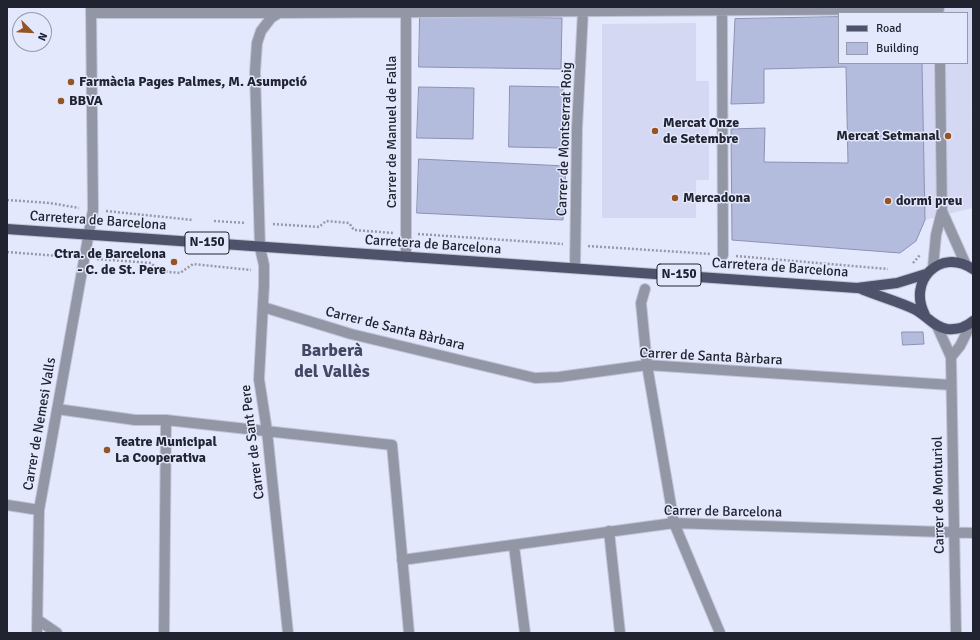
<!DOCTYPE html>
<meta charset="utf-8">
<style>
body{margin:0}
#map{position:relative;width:980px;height:640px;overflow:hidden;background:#e4e8fd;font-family:Signika,sans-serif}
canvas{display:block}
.frame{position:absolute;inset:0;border:8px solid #212430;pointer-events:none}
.legend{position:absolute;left:838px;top:12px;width:130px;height:52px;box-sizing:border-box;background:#e4e8fd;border:1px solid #969aab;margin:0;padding:5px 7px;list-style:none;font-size:12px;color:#212430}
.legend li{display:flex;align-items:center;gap:8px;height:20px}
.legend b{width:20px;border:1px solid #969aab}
.north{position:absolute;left:12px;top:12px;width:40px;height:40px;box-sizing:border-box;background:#e4e8fd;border:1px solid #969aab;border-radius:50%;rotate:114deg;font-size:11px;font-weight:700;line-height:16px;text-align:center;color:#212430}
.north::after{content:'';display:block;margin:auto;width:14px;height:18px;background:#965423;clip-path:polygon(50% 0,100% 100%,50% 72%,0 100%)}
</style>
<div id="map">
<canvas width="980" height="640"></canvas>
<div class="frame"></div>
<ul class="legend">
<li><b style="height:5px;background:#4e536b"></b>Road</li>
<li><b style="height:11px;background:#b4bcdd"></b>Building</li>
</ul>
<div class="north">N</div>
</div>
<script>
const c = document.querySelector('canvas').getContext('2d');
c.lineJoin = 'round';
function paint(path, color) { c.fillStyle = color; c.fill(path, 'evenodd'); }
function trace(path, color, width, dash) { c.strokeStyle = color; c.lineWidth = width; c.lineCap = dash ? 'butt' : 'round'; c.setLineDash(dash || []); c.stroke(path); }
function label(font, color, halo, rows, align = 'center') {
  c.font = font + ' Signika,sans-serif'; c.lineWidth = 3; c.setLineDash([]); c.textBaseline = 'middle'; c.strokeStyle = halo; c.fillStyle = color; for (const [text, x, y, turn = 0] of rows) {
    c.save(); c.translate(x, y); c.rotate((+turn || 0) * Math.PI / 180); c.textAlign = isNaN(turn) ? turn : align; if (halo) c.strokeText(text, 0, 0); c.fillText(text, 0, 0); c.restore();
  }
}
const built = new Path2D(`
 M923,7h48l1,201 -47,12 -3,-157h45v-50h-44z
 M696,23v58h13v99h-13v38h-94v-194z`);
const green = new Path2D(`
 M971,7h2v202l-1,-1z`);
const building = new Path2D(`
 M420,16l142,2 -1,51 -142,-2z
 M839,17v46h83l3,157 -9,21 -16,12 -168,-13 -1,-111 34,-1 -1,34 84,1 -2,-96 -82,2v34l-33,1 4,-85z
 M510,86l53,1 -1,61 -53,-1z
 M419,87l55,1 -1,51 -56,-1z
 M419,159l147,7 -3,54 -146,-7z
 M902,332h21l1,12 -21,1z`);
const path = new Path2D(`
 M7,200l43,3 29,5
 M106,211l87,9
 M214,221l32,2
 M273,224l46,3 7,-6 23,2 5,7 39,3
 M418,234l145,10
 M588,246l123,8
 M7,252l65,5
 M736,256l152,13
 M97,259l54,4 8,8 21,2 13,-9 58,6
 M913,263l7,-8`);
const street = new Path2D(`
 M406,7v250
 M722,9l1,246
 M91,13h188
 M942,211l24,54
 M933,267l3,-32 6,-24 -2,-148
 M575,268l2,-140 6,-117
 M645,289l-4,14 6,62 27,158 46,110
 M263,307l88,27 184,44 24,-1 88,-12 304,20
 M937,326l14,31 5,276
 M951,357l9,-11 11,-22
 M57,409l78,11h31
 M7,505l32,5
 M609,531l11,102
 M514,546l11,87
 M402,560l272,-37 299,10
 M38,620l19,13
 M37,633l2,-123 54,-300 -2,-203
 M164,633l2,-213 226,25 17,188
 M288,633l-21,-202 -8,-52 5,-94v-20l-4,-17 -5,-176 2,-29 4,-12 10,-13 8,-5 660,-4`);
const primary = new Path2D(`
 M7,229l850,59 40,-5 29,-9
 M859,288c18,8 39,13 57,22 11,6 18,17 31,19 9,1 19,-2 26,-8
 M925,315c-18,-34 15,-68 48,-46`);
const markers = [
 [71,82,4,"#965423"],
 [61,101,4,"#965423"],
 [655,131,4,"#965423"],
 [948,136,4,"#965423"],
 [675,198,4,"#965423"],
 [888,201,4,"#965423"],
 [174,262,4,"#965423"],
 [107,450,4,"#965423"]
];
const shields = [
 [207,243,44],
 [679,275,44]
];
const shieldNames = [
 ["N-150",207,243],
 ["N-150",679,275]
];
const poiNames = [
 ["Farmàcia Pages Palmes, M. Asumpció",79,82],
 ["BBVA",69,101],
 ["Mercat Onze",663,123],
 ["de Setembre",663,139],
 ["Mercat Setmanal",940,136,"right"],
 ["Mercadona",683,198],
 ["dormi preu",896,201],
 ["Ctra. de Barcelona",166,254,"right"],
 ["- C. de St. Pere",166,270,"right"],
 ["Teatre Municipal",115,442],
 ["La Cooperativa",115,458]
];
const streetNames = [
 ["Carrer de Manuel de Falla",392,132,-90],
 ["Carrer de Montserrat Roig",565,139,-88],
 ["Carretera de Barcelona",98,221,4],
 ["Carretera de Barcelona",433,245,4],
 ["Carretera de Barcelona",780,268,4],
 ["Carrer de Santa Bàrbara",395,329,14],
 ["Carrer de Santa Bàrbara",711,357,3],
 ["Carrer de Nemesi Valls",40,424,-80],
 ["Carrer de Sant Pere",253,442,-97],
 ["Carrer de Monturiol",939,495,-91],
 ["Carrer de Barcelona",723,512,1]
];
const districtNames = [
 ["Barberà",332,351],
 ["del Vallès",332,372]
];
paint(built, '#d4d8f2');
paint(green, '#f7d3be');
paint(building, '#b4bcdd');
trace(building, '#8b91b2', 1);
trace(street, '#c1c5d8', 12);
trace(primary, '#c1c5d8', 12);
trace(path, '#9699ab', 2.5, [2, 2]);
trace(street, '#9396a5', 10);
trace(primary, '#4e536b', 10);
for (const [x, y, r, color] of markers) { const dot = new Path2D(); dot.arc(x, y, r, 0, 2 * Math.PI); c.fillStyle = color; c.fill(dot); trace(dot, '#e4e8fd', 1.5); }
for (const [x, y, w] of shields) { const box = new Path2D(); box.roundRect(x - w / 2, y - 11, w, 22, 3); c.fillStyle = '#e4e8fd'; c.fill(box); trace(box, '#212430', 1); }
label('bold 13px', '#212430', null, shieldNames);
label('bold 14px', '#212430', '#e4e8fd', poiNames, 'left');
label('14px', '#212430', '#e4e8fd', streetNames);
label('bold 18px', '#434965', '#e4e8fd', districtNames);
</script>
